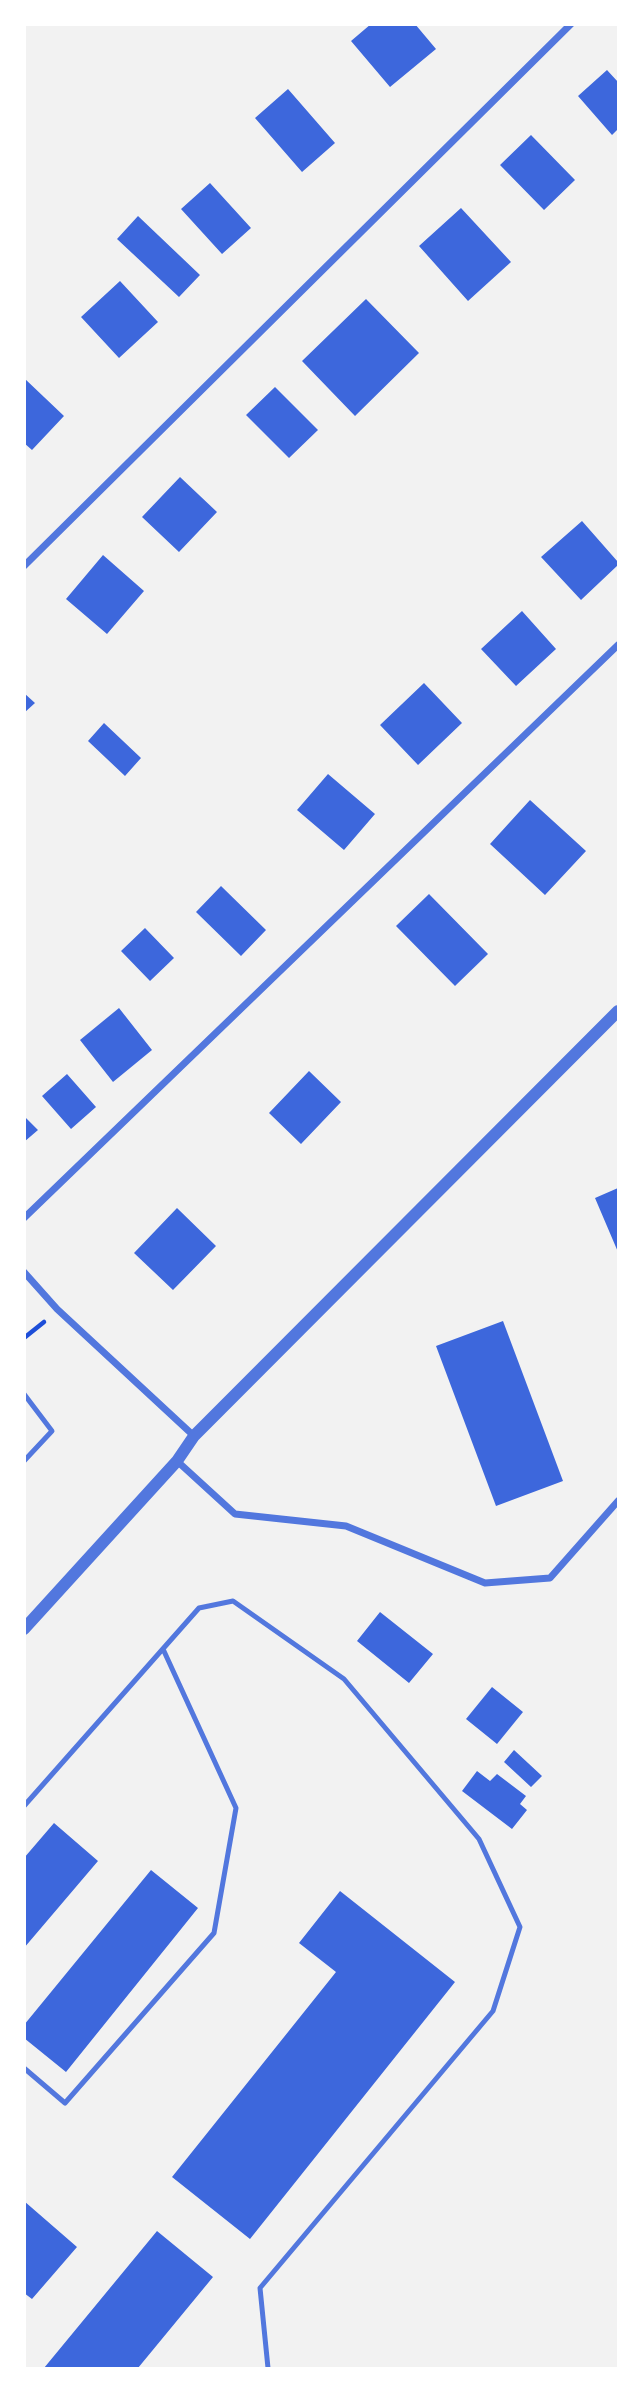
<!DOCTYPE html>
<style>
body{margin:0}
#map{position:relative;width:643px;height:2393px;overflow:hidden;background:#f2f2f2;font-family:"DejaVu Sans",sans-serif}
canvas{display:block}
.frame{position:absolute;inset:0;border:26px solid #fff;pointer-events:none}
</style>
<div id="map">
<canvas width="643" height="2393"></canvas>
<div class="frame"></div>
</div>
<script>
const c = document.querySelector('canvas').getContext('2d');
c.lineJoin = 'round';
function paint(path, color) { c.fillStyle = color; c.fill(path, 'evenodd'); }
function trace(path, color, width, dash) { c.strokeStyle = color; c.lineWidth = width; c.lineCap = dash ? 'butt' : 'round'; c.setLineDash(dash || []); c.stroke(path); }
const building = new Path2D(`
 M371,24h44l21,25 -46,38 -39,-46z
 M607,70l11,12v47l-6,6 -34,-39z
 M288,89l47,54 -33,29 -47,-54z
 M531,135l44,45 -31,30 -44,-45z
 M210,183l41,45 -29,26 -41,-45z
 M461,208l50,54 -43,39 -49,-55z
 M138,216l62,59 -21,22 -62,-58z
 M120,281l38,41 -39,36 -38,-41z
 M366,299l53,54 -64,63 -53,-55z
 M24,378l40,38 -32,34 -8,-7z
 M275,387l43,43 -29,28 -43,-43z
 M180,477l37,35 -38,40 -37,-35z
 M582,521l36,41v3l-37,35 -40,-43z
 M103,555l41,36 -37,43 -41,-35z
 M522,611l34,38 -40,37 -35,-37z
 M424,683l38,40 -44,42 -38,-40z
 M24,693l11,10 -11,10z
 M104,723l37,35 -16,18 -37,-35z
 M328,774l47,40 -31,36 -47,-40z
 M530,800l56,51 -41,44 -55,-51z
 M221,886l45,44 -25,26 -45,-44z
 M429,894l59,60 -33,32 -59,-60z
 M145,928l29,30 -24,23 -29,-30z
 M119,1008l33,42 -39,32 -33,-42z
 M309,1071l32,31 -40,42 -32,-31z
 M67,1074l29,33 -25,22 -29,-33z
 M24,1116l14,14 -14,12z
 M618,1188v64l-23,-54z
 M177,1208l39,38 -43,44 -39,-37z
 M503,1321l60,160 -67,25 -60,-160z
 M380,1612l53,42 -24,29 -52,-42z
 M492,1687l31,25 -26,32 -31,-25z
 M514,1750l28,26 -11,11 -27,-25z
 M477,1771l13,10 7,-7 29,22 -6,8 7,6 -15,19 -50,-38z
 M54,1823l44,38 -74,87v-90z
 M151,1870l47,38 -132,164 -42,-34v-13z
 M340,1891l115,91 -205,257 -78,-62 164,-205 -37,-29z
 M24,2201l53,46 -45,52 -8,-6z
 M157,2231l56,46 -75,91h-94z`);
const path = new Path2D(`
 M24,1338l20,-16`);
const service = new Path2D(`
 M24,1394l28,37 -28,30
 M24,1806l175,-198 34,-7 111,78 135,160 41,88 -27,84 -233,277 8,80
 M24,2068l41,35 149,-170 22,-125 -73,-159`);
const minor = new Path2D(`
 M24,566l547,-542
 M24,1218l594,-573
 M24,1272l33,37 137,127
 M177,1461l58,53 111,12 139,57 65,-5 68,-77`);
const tertiary = new Path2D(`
 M24,1629l153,-168 17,-25 424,-425`);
paint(building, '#3d67dc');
trace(path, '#1d4ed8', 4.5);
trace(service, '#5277de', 5);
trace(minor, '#5277de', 7);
trace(tertiary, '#5277de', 12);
</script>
